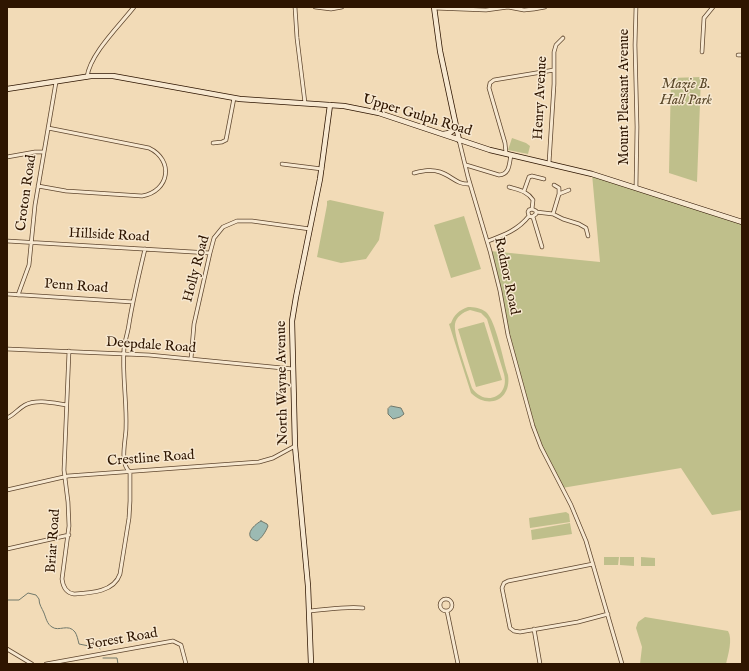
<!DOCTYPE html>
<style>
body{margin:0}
#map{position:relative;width:749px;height:671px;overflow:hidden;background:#f2dbb7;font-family:"IM FELL English",serif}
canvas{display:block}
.frame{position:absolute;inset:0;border:8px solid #2e1500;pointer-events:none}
</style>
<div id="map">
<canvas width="749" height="671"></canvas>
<div class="frame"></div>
</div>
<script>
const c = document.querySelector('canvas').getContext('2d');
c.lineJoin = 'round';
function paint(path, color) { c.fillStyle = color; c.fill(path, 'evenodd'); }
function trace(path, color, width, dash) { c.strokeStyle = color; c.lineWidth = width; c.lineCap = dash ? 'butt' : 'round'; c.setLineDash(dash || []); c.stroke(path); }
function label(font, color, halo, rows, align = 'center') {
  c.font = font + ' "IM FELL English",serif'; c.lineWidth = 3; c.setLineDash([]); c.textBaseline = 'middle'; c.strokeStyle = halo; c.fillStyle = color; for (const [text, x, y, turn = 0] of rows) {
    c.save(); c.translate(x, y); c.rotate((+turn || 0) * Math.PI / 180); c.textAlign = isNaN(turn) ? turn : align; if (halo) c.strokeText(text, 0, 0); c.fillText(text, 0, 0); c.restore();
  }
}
const green = new Path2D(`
 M701,77l-4,105 -28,-9 2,-95z
 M512,138l14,5 4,3 -2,8 -20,-4z
 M592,174l150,48v288l-30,5 -31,-47 -119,20 -25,-51 -29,-102 -18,-84 110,11z
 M330,200l54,12 -5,28 -13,19 -25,4 -24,-6 10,-52v-4z
 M464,216l17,53 -30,9 -17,-53z
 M468,307c6,0 13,1 18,5 10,9 17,48 22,63 4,25 -20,35 -37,18l-22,-69 2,-1c3,-8 8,-13 17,-16zM470,310l11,3 6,6 17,55c6,23 -19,33 -32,14 -4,-13 -19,-54 -17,-64 1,-7 8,-12 15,-14z
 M484,322l18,58 -26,7 -18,-58z
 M566,512l3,2 1,8 -40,6 -1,-10z
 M570,523l2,11 -40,6 -1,-10z
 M604,557h15l-1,8h-14z
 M620,557h14v9l-14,-1z
 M641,557l14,1v8h-14z
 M645,617l83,14c5,8 0,24 -2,33h-86l2,-17 -6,-19 2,-6z`);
const water = new Path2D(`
 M391,406l10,2 3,6 -4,3 -7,2 -5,-5v-5z
 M261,521l6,3 1,2c-2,5 -6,12 -11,15 -14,-4 -5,-15 4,-20z`);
const stream = new Path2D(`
 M7,600h12l9,-7 8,2 3,4c0,6 3,9 5,14 2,5 3,11 8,14 7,5 16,-4 23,5 2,3 3,8 4,12l10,2 5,-1 4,1 2,3
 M103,658h14l1,6`);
const street = new Path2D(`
 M295,7l2,31 8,65
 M315,7l16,2 11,-2
 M636,7l-1,38 2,82 -1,60
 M434,8l52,2 22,-3 16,3 10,-1
 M534,9l11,-2
 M702,52l2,-34 9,-11
 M738,55h4
 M87,77c3,-23 32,-51 47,-70
 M459,140l9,37 22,74 10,40 8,44 25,91 8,21 30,58 15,36 36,123
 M213,143l9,-1 4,-2 8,-42
 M506,153l-1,-10 -16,-55 1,-5 4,-3 60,-10
 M7,157l28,-5h9
 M549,163l5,-79v-32l2,-7 7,-7
 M282,164l40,5
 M466,165l33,10c11,-1 10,-11 12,-20
 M414,173c9,-2 17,-4 26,-1 12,4 17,13 30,12
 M38,186l28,5 76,5c28,-5 32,-36 7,-48l-101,-20
 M509,187c10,3 18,4 24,13l-1,9
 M524,191l5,-14 3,-1 12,3
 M559,194l10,-4
 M536,212l17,2 10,5 16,5 7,4 2,8
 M553,214l6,-20v-6l-5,-3
 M533,217l9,30
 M7,241l203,12
 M488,241c16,-6 30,-11 41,-25l-1,-4 1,-2 3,-1 4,2v3l-4,3 -3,-1
 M7,294l126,8
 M18,295l11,-30 6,-60 21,-123
 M7,349l142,6 144,14
 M69,351l-5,119 4,32 1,24 -7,53c1,8 4,14 12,15 17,-1 40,-2 46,-20l9,-56 1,-17v-29c-11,-8 -4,-33 -4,-44 1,-27 -4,-53 -2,-80 1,-8 4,-16 5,-24 4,-25 10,-50 16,-75
 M191,359l3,-35 16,-71 4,-15 9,-11 14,-6h15l58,8
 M7,418c7,-3 11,-9 18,-13 12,-6 28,-2 41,0
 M7,490l61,-14 191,-14 14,-4 22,-12
 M7,549l62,-14
 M593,564l-85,17 -4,2 -2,5 8,40 4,3 6,1 58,-10 30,-8
 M440 605a6 6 0 1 1 12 0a6 6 0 1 1-12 0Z
 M309,611c18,-1 36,-5 54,-3
 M447,611l11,53
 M534,629l6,35
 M7,649l25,15
 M46,664l127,-23 8,4 5,19`);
const secondary = new Path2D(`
 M434,7l6,44 19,89
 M7,89l84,-13h22l127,23 104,7 35,7 111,37 102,24 150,48
 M443,134c8,-1 11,-2 12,-11
 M311,664l-3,-78 -13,-140 -3,-125 4,-24 24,-118 10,-74`);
const parkNames = [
 ["Mazie B.",686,85],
 ["Hall Park",686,101]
];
const streetNames = [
 ["Mount Pleasant Avenue",625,97,-90],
 ["Henry Avenue",541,98,-87],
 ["Upper Gulph Road",417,116,17],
 ["Croton Road",27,193,-82],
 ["Hillside Road",109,236,3],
 ["Holly Road",197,269,-75],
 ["Radnor Road",506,276,78],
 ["Penn Road",76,287,4],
 ["Deepdale Road",151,346,4],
 ["North Wayne Avenue",283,383,-91],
 ["Crestline Road",151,459,-4],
 ["Briar Road",54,541,-86],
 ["Forest Road",122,640,-10]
];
paint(green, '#bfbf8b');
paint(water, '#9cbab3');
trace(water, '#70786b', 1);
trace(stream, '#70786b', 1);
trace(street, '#5f462e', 4.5);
trace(secondary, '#2e1500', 6);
trace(street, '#f7e8d0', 3);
trace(secondary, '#f7e8d0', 4.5);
label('italic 14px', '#5a482a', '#f7e8d0', parkNames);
label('14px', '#2e1500', '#f7e8d0', streetNames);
</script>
